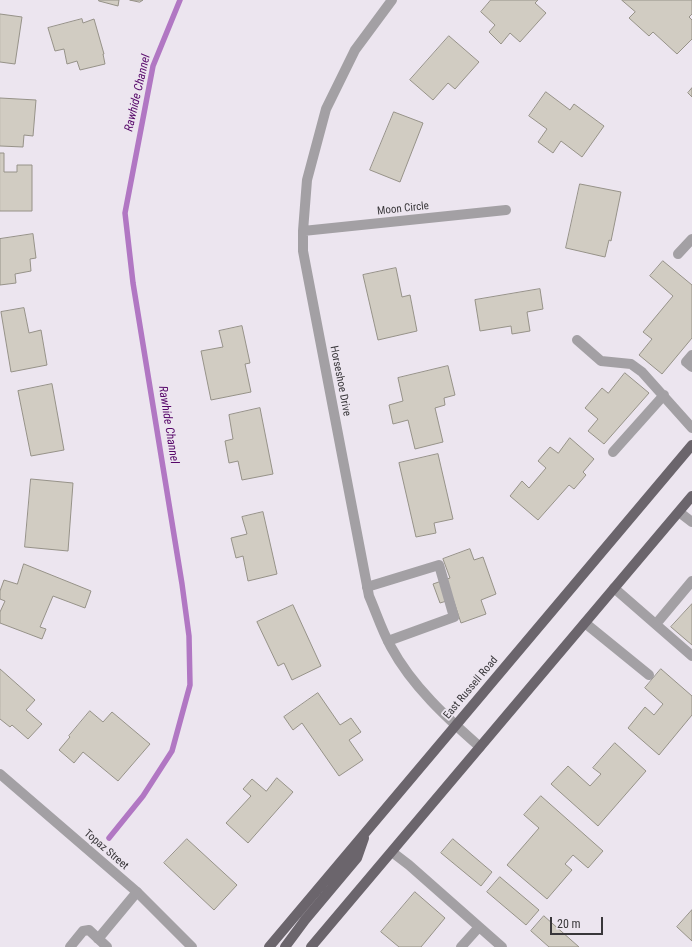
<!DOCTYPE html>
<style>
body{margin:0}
#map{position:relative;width:692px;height:947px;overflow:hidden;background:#ece5ef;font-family:"Roboto Condensed",sans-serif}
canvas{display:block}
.scale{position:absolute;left:550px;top:917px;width:53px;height:18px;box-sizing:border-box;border:2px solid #39373a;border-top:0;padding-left:5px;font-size:12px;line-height:14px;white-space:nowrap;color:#39373a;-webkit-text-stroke:3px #ece5ef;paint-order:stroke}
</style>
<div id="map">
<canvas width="692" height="947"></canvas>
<div class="scale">20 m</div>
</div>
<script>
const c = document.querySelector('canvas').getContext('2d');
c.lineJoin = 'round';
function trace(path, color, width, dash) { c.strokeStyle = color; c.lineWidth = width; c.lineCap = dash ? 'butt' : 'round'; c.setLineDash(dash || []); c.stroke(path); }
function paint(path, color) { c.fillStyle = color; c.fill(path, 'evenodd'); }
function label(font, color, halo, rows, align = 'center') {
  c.font = font + ' "Roboto Condensed",sans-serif'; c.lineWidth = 3.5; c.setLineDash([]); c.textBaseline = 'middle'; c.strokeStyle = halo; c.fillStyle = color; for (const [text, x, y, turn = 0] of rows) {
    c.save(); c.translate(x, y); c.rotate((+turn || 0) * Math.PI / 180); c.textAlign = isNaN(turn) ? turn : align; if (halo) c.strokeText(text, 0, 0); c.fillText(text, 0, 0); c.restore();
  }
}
const stream = new Path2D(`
 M109,838l34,-42 29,-45 18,-66 -1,-49 -7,-52 -49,-301 -8,-70 28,-147 27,-66`);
const building = new Path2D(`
 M99,0h20l-1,6 -19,-5z
 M130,0h13l-3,2z
 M491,0h47l-3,3 11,10 -26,29 -10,-9 -9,11 -12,-12 6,-7 -14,-13z
 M622,0h70v14l-3,3 3,3v19l-15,15 -24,-22 -4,4 -20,-18 6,-6z
 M0,14l22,3 -7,47 -15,-2z
 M82,19l1,4 11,-4 10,35h-1l2,10 -25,6 -3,-9 -10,3 -3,-15 -9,2 -7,-23z
 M449,36l30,26 -24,27 -7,-6 -15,17 -23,-20z
 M692,88v9l-4,-4z
 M546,92l24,18 4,-6 30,22 -22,31 -21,-16 -8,12 -15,-11 9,-13 -18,-13z
 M0,98l36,2 -3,36 -9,-1 -1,12 -23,-1z
 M394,112l29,11 -23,59 -30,-12z
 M0,153h4v19h13v-7h15v46h-32z
 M580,184l41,8 -10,49 -2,-1 -4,17 -39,-9z
 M33,234l3,24 -6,1 1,12 -16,3 1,9 -16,2v-46z
 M663,261l29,24v53l-30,36 -23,-19 13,-16 -9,-7 30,-36 -23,-20z
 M396,268l6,29 8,-2 7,36 -39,9 -15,-65z
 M540,289l3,20 -16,3 3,19 -18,3 -1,-8 -31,5 -5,-31z
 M24,308l5,25 12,-3 6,35 -36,7 -10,-60z
 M242,326l8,37 -5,1 6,28 -40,8 -10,-49 22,-4 -4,-16z
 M448,366l7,29 -11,3 1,7 -10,3 8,34 -28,7 -7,-29 -15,4 -4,-19 14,-4 -5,-23z
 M625,373l24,20 -45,51 -16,-13 10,-12 -13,-11 17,-20 6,5z
 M52,384l12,66 -33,6 -13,-65z
 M260,408l13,66 -31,6 -4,-19 -9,2 -4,-22 8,-2 -4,-24z
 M570,438l24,21 -11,13 3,3 -12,14 -5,-4 -31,35 -28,-24 12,-15 7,7 17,-20 -8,-7 12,-14 8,6z
 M438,454l15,65 -19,4 2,10 -20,4 -17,-74z
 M31,479l42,4 -5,68 -43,-4z
 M263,512l14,62 -29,7 -5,-25 -7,2 -5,-20 16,-4 -5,-17z
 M470,549l4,11 9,-3 13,37 -15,6 5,14 -25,9 -8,-24 -13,4 -7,-19 17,-6 -7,-19z
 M24,564l67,27 -6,17 -32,-12 -13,31 6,2 -4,10 -42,-16v-11l5,-11 -5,-2v-8l4,-11 13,4z
 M692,604v41l-21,-18z
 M293,605l28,61 -29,14 -8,-17 -6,3 -21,-44z
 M0,669l35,31 -9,10 16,14 -14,15 -16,-14 -2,2 -10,-8z
 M661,669l31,27v19l-33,40 -31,-27 17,-21 9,8 9,-11 -18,-16z
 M318,693l22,32 11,-7 10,14 -12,8 14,20 -24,16 -37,-53 -9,7 -9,-13z
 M90,711l13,11 9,-10 38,32 -32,37 -35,-29 -9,11 -15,-13 11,-13 -1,-1z
 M615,743l31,28 -48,55 -47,-42 17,-18 22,20 11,-12 -8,-6z
 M277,778l16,14 -45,51 -22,-20 25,-27 -8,-7 9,-10 14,12z
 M541,796l62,55 -15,17 -15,-13 -8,9 7,6 -25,29 -40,-34 32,-37 -15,-13z
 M187,839l50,46 -23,25 -50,-47z
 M453,839l39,33 -11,14 -40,-33z
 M500,877l39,33 -13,15 -39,-33z
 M415,892l30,26 -24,29h-22l-18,-15z
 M692,910v31l-15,-14z
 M544,916l35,31h-30l-18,-16z`);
const lane = new Path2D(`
 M678,254l14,-15
 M577,340l24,21 30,3 11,8 50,56
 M692,355l-6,7 6,5
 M613,452l51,-57
 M679,512l13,10
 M367,587l72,-22 15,52 -66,24
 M614,588l78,68
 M585,623l64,52
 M656,624l36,-43
 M392,852l17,13 93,82
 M98,939l39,-47
 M70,947l13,-16 6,-1 18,17
 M461,947l18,-20`);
const street = new Path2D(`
 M392,0l-37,50 -29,59 -19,71 -4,51v20l66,345c7,16 13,35 22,51 21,39 56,71 89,100
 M303,231l203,-21
 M0,774l137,118 55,55`);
const primary = new Path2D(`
 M269,947l423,-502
 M285,947l20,-27 52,-62 7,-20
 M311,947l381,-451`);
const streetNames = [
 ["Moon Circle",403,209,-6],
 ["Horseshoe Drive",340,381,79],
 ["East Russell Road",471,688,-50],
 ["Topaz Street",106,850,41]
];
const waterNames = [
 ["Rawhide Channel",138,93,-77],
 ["Rawhide Channel",168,425,81]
];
trace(stream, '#b177c3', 5.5);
paint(building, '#d1ccc2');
trace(building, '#969288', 1);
trace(lane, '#a3a0a4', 10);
trace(street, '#a3a0a4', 10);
trace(primary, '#6b656c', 10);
label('11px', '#39373a', '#ece5ef', streetNames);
label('italic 12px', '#560769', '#ece5ef', waterNames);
</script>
